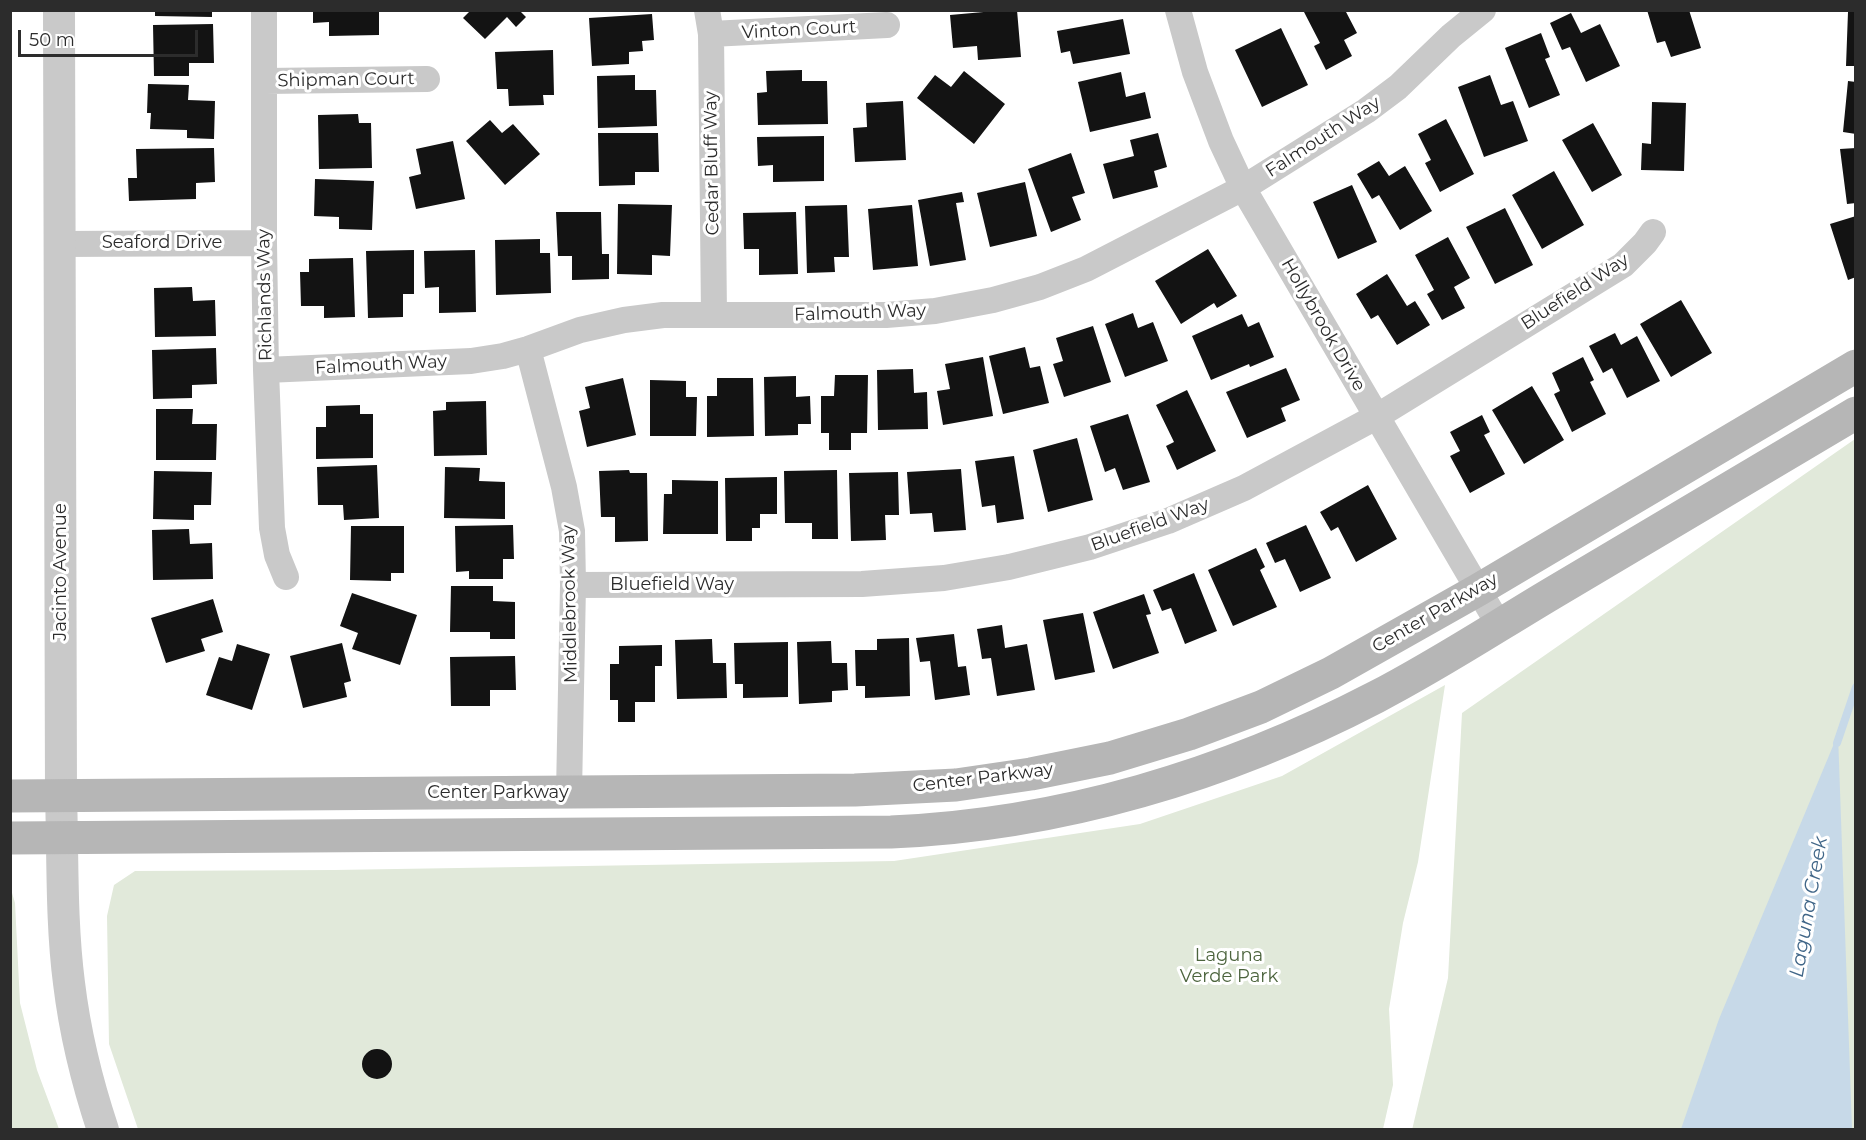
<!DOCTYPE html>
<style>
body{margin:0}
#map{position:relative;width:1866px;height:1140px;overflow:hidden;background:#fff;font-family:Montserrat,sans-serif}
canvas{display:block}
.frame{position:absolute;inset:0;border:12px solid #2c2c2c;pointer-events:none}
.scale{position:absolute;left:18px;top:30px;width:180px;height:27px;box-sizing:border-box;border:3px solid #2c2c2c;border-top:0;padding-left:8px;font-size:18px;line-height:21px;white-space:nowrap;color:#2c2c2c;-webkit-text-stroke:4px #fff;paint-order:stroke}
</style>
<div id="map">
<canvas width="1866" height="1140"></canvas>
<div class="frame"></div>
<div class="scale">50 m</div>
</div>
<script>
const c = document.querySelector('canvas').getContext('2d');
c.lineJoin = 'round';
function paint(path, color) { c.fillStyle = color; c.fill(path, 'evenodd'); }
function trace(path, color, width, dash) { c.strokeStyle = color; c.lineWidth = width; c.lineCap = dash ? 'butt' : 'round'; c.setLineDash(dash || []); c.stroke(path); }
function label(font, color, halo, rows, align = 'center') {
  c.font = font + ' Montserrat,sans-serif'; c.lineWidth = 6; c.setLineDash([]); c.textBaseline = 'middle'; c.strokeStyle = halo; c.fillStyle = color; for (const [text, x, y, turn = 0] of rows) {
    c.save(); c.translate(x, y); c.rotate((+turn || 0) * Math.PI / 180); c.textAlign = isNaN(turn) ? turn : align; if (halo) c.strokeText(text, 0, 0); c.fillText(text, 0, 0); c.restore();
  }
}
const green = new Path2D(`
 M1855,439v690l-443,1 36,-152 14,-265z
 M1445,685l-27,177 -15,61 -14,86 4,76 -10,44h-1245l-29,-85 -2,-128 7,-31 21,-14 199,-1 560,-9 246,-37 142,-48z
 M10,886l5,17 5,100 17,67 22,59h-48z`);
const water = new Path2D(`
 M1838,734l14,395h-171l38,-110z`);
const stream = new Path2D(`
 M1837,743l19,-56`);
const building = new Path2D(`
 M155,10h57v7l-57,-1z
 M313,10h66v25l-50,1v-14l-16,1z
 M471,10h48l7,7 -10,10 -9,-10 -22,22 -22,-21z
 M1006,10h11l4,47 -43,3 -1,-14 -24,2 -3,-33z
 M1307,10h38l12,23 -13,7 8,16 -26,14 -12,-24 6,-3 -16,-31z
 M1647,10h42l12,38 -30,9 -6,-16 -8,2z
 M1848,12h8v54h-10z
 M1571,13l10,20 19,-9 20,42 -34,16 -16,-35 -8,3 -12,-27z
 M652,14l2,26 -12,1 1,10 -14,1v12l-37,2 -3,-48z
 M1123,19l7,35 -57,10 -3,-13 -9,2 -4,-22z
 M213,24l1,39h-25v13h-35l-1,-51z
 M1281,28l27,57 -46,22 -27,-57z
 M1541,33l9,24 -5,2 15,36 -31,13 -24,-60z
 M553,50l1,45h-11l1,10 -35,1 -1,-17h-11l-2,-37z
 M802,70v11h25l1,43 -70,1 -1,-32 10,-1 -1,-21z
 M964,71l41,33 -31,40 -57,-46 18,-23 16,12z
 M1121,72l5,25 19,-5 6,26 -61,14 -12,-50z
 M635,75v15h21l1,36 -59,2 -1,-52z
 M1490,75l11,30 12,-4 15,40 -44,16 -26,-70z
 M1848,81l8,1v52l-13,-2z
 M148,84l41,1 -1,15 27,1 -1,38 -27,-1v-8l-37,-1 1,-16h-4z
 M903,101l3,59 -51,2 -2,-34 14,-1 -1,-24z
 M1652,102l34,1 -2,68 -43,-1 1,-27 9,1z
 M358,114l1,9h12l1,45 -53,1 -1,-54z
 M1446,119l28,55 -34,18 -15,-29 6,-3 -13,-26z
 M490,120l12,13 11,-9 27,30 -35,31 -39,-44z
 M1593,123l29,52 -30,17 -30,-52z
 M598,133h60l1,39h-24v13l-36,1z
 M1158,133l9,34 -13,4 4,16 -45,12 -10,-35 31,-8 -4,-16z
 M824,136v45l-51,1v-17l-15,1 -1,-29z
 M453,141l12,58 -49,10 -7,-32 12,-3 -5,-25z
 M214,148l1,34 -19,1v16l-67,2 -1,-23h9l-1,-29z
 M1856,148v55l-9,1 -7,-55z
 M1071,153l14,40 -13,4 9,23 -30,12 -23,-63z
 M1379,161l10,15 16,-10 27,45 -32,19 -21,-35 -7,4 -15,-25z
 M1554,171l30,54 -42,24 -30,-54z
 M315,179l59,2 -2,49 -33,-1v-12l-25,-1z
 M1025,182l12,54 -47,11 -13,-54z
 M1352,185l25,57 -39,17 -25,-57z
 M962,192l2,10 -8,1 10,57 -36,6 -12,-66z
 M618,204l54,1 -2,51 -18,-1v20l-35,-1z
 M847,205l2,52h-15l1,15 -28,1 -2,-67z
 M912,205l6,61 -45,4 -5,-61z
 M1505,208l28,57 -38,19 -29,-57z
 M556,212h45l1,42h7v25l-37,1v-24h-14z
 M796,212l2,62 -39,1v-26h-15l-1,-36z
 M1856,216v61l-8,3 -18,-56z
 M1448,237l22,41 -16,9 11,21 -23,12 -15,-26 7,-4 -19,-35z
 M540,239v14h10l1,40 -55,2 -1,-55z
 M1208,249l29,47 -20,12 -3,-5 -33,21 -26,-43z
 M414,250v44h-11v23l-35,1 -2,-67z
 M475,250l1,62 -37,1v-26l-14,1 -1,-37z
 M353,258l2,59 -31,1v-12h-23l-1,-34h9v-13z
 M1387,274l20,32 8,-5 15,24 -33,20 -19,-30 -7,4 -15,-25z
 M192,287l1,14 22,-1 1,36 -61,1 -1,-49z
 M1681,300l31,53 -41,24 -31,-53z
 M1133,313l5,15 15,-6 15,39 -43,16 -20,-53z
 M1242,314l6,13 11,-5 15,35 -24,10 -1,-3 -38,16 -19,-44z
 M1093,326l18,56 -47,15 -11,-33 10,-3 -7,-23z
 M1615,333l6,12 16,-9 23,45 -33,17 -15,-30 -9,5 -14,-27z
 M1025,347l5,21 10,-2 9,37 -46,11 -14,-58z
 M216,348l1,36 -25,1v13l-39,1 -1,-49z
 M983,357l10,59 -50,9 -6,-34 13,-2 -5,-25z
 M1583,357l11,23 -4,2 16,32 -34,18 -18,-38 6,-3 -8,-18z
 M1286,368l14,32 -19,8 5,13 -39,17 -21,-46z
 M913,369l1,24 13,-1 1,37 -50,1 -1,-60z
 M835,375h33l-1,58h-16v17h-22v-17h-8v-37h13z
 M796,376v21l14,-1 1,28h-13v11l-33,1 -1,-59z
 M623,378l13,57 -49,12 -8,-36 11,-3 -5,-21z
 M717,378h36l1,58 -47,1v-41h10z
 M650,380l36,1v16h11l-1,39h-46z
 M1532,386l32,54 -40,24 -32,-54z
 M1187,390l29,61 -39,19 -11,-24 8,-4 -18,-37z
 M486,401l1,54 -53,1 -1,-45 13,-1v-8z
 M360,405v9h13v44l-57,1v-32h10v-21z
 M156,409h37l-1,15h25l-1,36h-60z
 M1128,414l22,68 -27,8 -8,-22 -10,4 -15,-46z
 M1482,415l8,17 -6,3 21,39 -35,19 -20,-37 10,-5 -10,-19z
 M1077,438l16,62 -45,12 -15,-62z
 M1014,456l10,63 -27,4 -2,-18 -13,2 -7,-46z
 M377,465l2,53 -35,2 -1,-15h-25l-1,-38z
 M445,467l35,1 -1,13 26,1v37l-61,-1z
 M961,469l5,61 -32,2 -2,-19 -22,1 -3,-42z
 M629,470l1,3h17l1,68 -33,1v-25h-14l-2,-46z
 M837,470l1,69h-26v-16h-27l-1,-52z
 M154,471l58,1 -1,33h-17v15l-41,-1z
 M898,472l1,43h-14l1,25 -35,1 -2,-68z
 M777,477v37h-17v14h-8v13h-26l-1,-63z
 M672,480l46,1v53h-55l1,-40h8z
 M1368,485l29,54 -41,23 -18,-35 -7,4 -11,-19z
 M513,525l1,34h-11v20h-34v-8l-13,1 -1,-46z
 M1306,525l25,53 -31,14 -15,-33 -10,4 -9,-20z
 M351,526h53v47h-13v8l-41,-1z
 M189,529l1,15 22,-1 1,36 -60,1 -1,-50z
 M1256,548l9,19 -5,3 17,37 -44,19 -25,-56z
 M1194,573l23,58 -32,13 -14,-36 -9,3 -9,-21z
 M451,586h42v15l22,1v37h-25v-7h-40z
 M352,593l65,22 -17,50 -48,-16 6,-16 -18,-7z
 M1144,594l7,20 -5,1 13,38 -46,16 -20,-57z
 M213,599l10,33 -22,7 4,12 -39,12 -15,-45z
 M1083,613l12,59 -40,8 -12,-60z
 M1002,625l3,23 22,-4 8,46 -38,6 -6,-38 -9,1 -5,-30z
 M954,634l4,33 8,-1 4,29 -35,5 -5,-39 -10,1 -4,-24z
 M909,638l1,58 -45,2v-12h-9l-1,-36h22v-11z
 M712,639l1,24h13l1,35 -50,1 -2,-59z
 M831,641l1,22h15l1,27 -16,1v11l-33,2 -2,-62z
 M788,642v55l-45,1v-14h-8l-1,-41z
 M342,643l9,38 -7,2 3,14 -44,11 -13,-52z
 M237,644l33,10 -18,56 -46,-15 13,-38 13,4z
 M662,645v21h-7v36h-20v20h-17v-22h-8v-36h9v-18z
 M515,656l1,34h-26v16h-39l-1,-49z
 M362 1064a15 15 0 1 1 30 0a15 15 0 1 1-30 0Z`);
const minor = new Path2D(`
 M264,10v233l2,127 6,158 5,27 9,22
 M707,10l4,24 3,281
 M1178,10l17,62 26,69 22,47 256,437
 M711,34l176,-9
 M265,81l162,-2
 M60,244l204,-1
 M528,349l36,138 8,44 1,54 -4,208
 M266,370l205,-9 32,-5 25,-7 52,-19 44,-10 39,-5h223l49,-4 58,-11 47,-13 46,-18 157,-81 123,-77 32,-24 53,-51 32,-26
 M573,585l289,-1 82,-6 65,-11 81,-20 78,-26 76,-33 132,-71 247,-152 22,-22 8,-11`);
const tertiary = new Path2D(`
 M59,10l2,785c2,63 0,126 8,188 6,50 18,99 34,147`);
const secondary = new Path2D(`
 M10,796l845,-6 101,-5 75,-11 79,-16 79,-24 72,-27 70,-34 147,-83 378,-224
 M10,838l881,-6c169,-7 335,-57 485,-135 62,-32 121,-71 180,-106 100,-59 200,-119 300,-178`);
const streetNames = [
 ["Vinton Court",799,30,-3],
 ["Shipman Court",346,80,-1],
 ["Falmouth Way",1323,137,-33],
 ["Cedar Bluff Way",712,163,-91],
 ["Seaford Drive",162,243],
 ["Bluefield Way",1575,292,-33],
 ["Richlands Way",265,295,-91],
 ["Falmouth Way",860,313,-2],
 ["Hollybrook Drive",1323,325,60],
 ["Falmouth Way",381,365,-3],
 ["Bluefield Way",1150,525,-20],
 ["Jacinto Avenue",61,572,-90],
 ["Bluefield Way",672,585],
 ["Middlebrook Way",570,604,-91],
 ["Center Parkway",1435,613,-30],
 ["Center Parkway",983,778,-7],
 ["Center Parkway",498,793]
];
const parkNames = [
 ["Laguna",1229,956],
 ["Verde Park",1229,977]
];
const waterNames = [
 ["Laguna Creek",1809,907,-80]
];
paint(green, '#e1e9da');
paint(water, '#c7d9e8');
trace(stream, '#c7d9e8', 8);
paint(building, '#131313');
trace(minor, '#c9c9c9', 26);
trace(tertiary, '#c9c9c9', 32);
trace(secondary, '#b6b6b6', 33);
label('18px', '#2c2c2c', '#fff', streetNames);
label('18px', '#4c643d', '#fff', parkNames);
label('italic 20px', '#406688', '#fff', waterNames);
</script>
